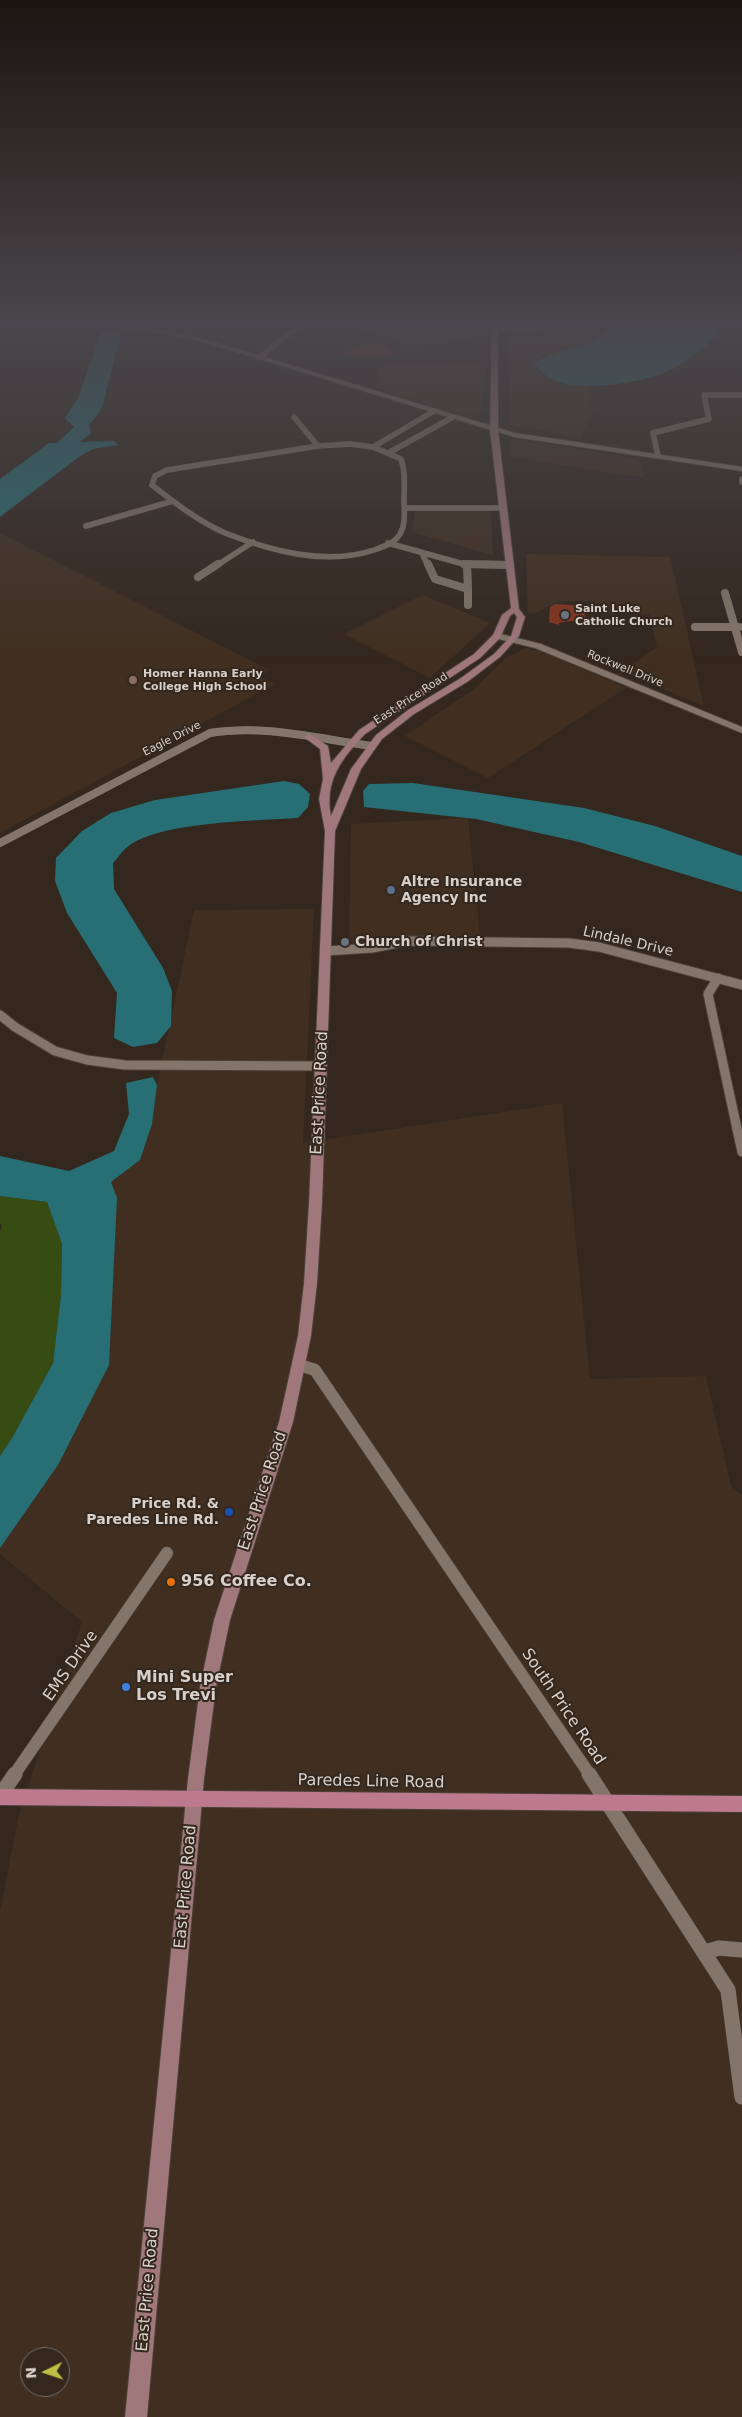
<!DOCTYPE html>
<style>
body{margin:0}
#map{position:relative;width:742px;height:2417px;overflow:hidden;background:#33271e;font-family:"DejaVu Sans",sans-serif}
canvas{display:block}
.north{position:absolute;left:20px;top:2347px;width:50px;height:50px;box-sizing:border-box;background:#33271e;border:1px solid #756b63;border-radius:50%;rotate:266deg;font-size:14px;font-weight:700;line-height:20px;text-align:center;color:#d8d0ca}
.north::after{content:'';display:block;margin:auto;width:18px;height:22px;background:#bcbf44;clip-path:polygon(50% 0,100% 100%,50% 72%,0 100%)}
</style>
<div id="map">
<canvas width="742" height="2417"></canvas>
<div class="north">N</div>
</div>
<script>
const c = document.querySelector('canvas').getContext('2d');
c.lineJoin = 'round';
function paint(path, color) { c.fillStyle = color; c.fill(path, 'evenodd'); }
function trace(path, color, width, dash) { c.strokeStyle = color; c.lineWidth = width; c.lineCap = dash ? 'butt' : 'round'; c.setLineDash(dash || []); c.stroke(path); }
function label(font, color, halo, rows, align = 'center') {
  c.font = font + ' "DejaVu Sans",sans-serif'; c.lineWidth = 4; c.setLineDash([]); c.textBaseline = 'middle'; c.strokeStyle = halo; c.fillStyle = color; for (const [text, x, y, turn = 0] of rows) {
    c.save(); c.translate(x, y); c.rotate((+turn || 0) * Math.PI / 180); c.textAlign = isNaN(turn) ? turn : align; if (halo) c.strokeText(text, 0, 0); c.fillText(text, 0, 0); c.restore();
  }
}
const built = new Path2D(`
 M332,321h155l-1,14 -65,11 -18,-1v-3z
 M569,321l18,1 23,6 -30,17 -37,11 -1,18 19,8 29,3 -3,21 7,2 -13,29 -71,-12 -1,-93 44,-3z
 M487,363l-6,49 -5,4 -17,-2 -83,-26 2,-23z
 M515,439l125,20 4,19 -134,-21v-15z
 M415,511h76l2,44 -81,-23z
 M0,533l269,137 -10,6 16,8 -275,149z
 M526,554l144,3 34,149 -82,-34 35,-25 -8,-33h-57l-2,-13h-30l-27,13 -5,-1z
 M423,595l67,28 -60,55 -86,-44z
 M525,648l15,3 86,37 -138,90 -83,-42 69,-47 32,-31z
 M468,818l12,118 -131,7 2,-119z
 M314,909l-11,234 259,-40 28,276 116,-3 25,110 11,9v922h-742v-506l19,-97 63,-192 -82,-68v-7l111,-365 29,-22 12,-36 5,-39 37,-175zM30,2357h30v30h-30z`);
const green = new Path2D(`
 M0,1196l47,6 15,42 -1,51 -8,68 -41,75 -12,18v-225l2,-6 -2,-1z`);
const water = new Path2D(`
 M379,321h61c-19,8 -43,13 -61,0z
 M618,321h92l11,10c-15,16 -29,28 -49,38 -25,13 -83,22 -110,14 -12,-4 -21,-10 -28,-19 14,-12 30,-12 47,-19 14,-6 26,-13 37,-24z
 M109,327l12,7 -18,70 -4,9 -10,12 2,9 -12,8 35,-1 4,4 -25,4 -13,7 -80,61v-38l49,-36h8l17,-16 -9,-9 14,-22 21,-62z
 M284,781l15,3 11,10 -2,13 -10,11c-41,3 -143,3 -173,31 -4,4 -8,10 -12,14l1,26 49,79 9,23 -1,35 -14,17 -24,4 -19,-9 3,-45 -50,-80 -12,-32 1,-23 26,-27 29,-18 44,-13z
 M413,783l171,25 71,18 87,30v36l-163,-50 -103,-23 -112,-12 -1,-16 6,-7z
 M153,1077l4,8 -5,39 -12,36 -29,22 6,16 -8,167 -51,100 -58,83v-92l12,-18 41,-75 8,-68 1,-51 -15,-42 -47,-6v-40l69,15 45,-20 15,-37 -3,-31z`);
const building = new Path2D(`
 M370,343h16l1,3 4,2v9l-52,-2z
 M555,604l28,2 3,16 -18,-1 -9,2v2l-10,-3 1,-15z`);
const minorFar4 = new Path2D(`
 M494,329h44l24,-8
 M171,333l9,-12
 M260,357l45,-36
 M294,417l24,29
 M350,444l23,3 28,12c5,14 3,27 3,42 0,11 2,23 -4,33 -5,9 -17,13 -26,16 -48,16 -103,1 -149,-17 -27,-12 -50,-30 -73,-48l3,-9 12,-6 151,-24z
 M373,447l61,-36
 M390,452l63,-35
 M658,456l-5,-23 56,-14 -5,-24h38
 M742,479v3
 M404,508h99
 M86,526l87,-25
 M388,543l79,22h43
 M422,553l6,13
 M216,566l37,-24`);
const minorFar3 = new Path2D(`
 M428,564l7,15 33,10 -1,-24
 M464,564l46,1
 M198,577l20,-13
 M468,589v16
 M725,593l17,59
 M695,627h44
 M0,843l210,-110c55,-9 108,6 162,13`);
const minorFar2 = new Path2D(`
 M326,951l46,-3 36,-7 161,2 30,4 143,38
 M718,978l-10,16 34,158
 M0,1015l15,12 40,24 32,9 38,5 197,1`);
const minorFar1 = new Path2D(`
 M300,1365l15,5 275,405
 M14,1775l153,-222`);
const minor = new Path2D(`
 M589,1774l139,216 14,107
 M0,1796l15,-22
 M705,1952l14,-4 23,2`);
const tertiary = new Path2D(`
 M68,321c48,0 97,8 143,20l304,92 227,34v4l-228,-34 -307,-94 -36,-8z
 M497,633l44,11 201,83v6l-207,-85 -41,-10 -1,-2z`);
const secondary = new Path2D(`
 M492,321h6v109l21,179 6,8 -6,19 -19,21 -33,25 -53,32 -32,25 -21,30 -26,62 -13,372 -5,80 -6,53 -18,86 -63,198 -14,67 -12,92 -57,638h-22l63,-638 12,-92 14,-67 65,-198 19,-86 6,-53 5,-80 16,-372 -6,-32 4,-20 -3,-30 -16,-12 5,-3 19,12 3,17 28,-33 115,-76 19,-19 9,-20 9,-7 -21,-178zM514,613l3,4 -6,19 -17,18 -33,24 -53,32 -32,25 -25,34 -20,47c-7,-35 11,-58 34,-82l115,-76 20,-20 10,-22z`);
const primary = new Path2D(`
 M0,1789l742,7v16l-742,-7z`);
const markers = [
 [565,615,5,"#6b7280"],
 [133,680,5,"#8d6e63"],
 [391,890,5,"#5c6f8a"],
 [345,942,5,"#6b7280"],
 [229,1512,5,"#1a4fb4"],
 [171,1582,5,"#e8710a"],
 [126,1687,5,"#3f7fe0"]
];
const farPoinames = [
 ["Saint Luke",575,609],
 ["Catholic Church",575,622],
 ["Homer Hanna Early",143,674],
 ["College High School",143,687]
];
const farStreetnames = [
 ["Rockwell Drive",625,669,22],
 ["East Price Road",411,699,-33],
 ["Eagle Drive",172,739,-27]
];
const poiNames = [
 ["Altre Insurance",401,882],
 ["Agency Inc",401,898],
 ["Church of Christ",355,942],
 ["Price Rd. &",219,1504,"right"],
 ["Paredes Line Rd.",219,1520,"right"]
];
const streetNames = [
 ["Lindale Drive",628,942,13]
];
const nearStreetnames = [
 ["East Price Road",320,1093,-87],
 ["East Price Road",263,1491,-72],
 ["EMS Drive",71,1666,-55],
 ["South Price Road",563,1707,56],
 ["Paredes Line Road",371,1782,1],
 ["East Price Road",186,1887,-85],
 ["East Price Road",148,2290,-85]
];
const nearPoinames = [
 ["956 Coffee Co.",181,1582],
 ["Mini Super",136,1678],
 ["Los Trevi",136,1696]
];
paint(built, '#402f20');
paint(green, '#364c12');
paint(water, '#276f75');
paint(building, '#863420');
trace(minorFar4, '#4c423a', 6);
trace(minorFar3, '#4c423a', 8);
trace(minorFar2, '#4c423a', 11);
trace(minorFar1, '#4c423a', 13);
trace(minor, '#4c423a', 16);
trace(tertiary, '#4c423a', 2);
trace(secondary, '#4c423a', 2);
trace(primary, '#4c423a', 2);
trace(minorFar4, '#837569', 5.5);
trace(minorFar3, '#837569', 8);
trace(minorFar2, '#837569', 9);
trace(minorFar1, '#837569', 12);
trace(minor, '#837569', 15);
paint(tertiary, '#837569');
paint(secondary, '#a0777b');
paint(primary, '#bd798d');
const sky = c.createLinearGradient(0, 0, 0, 660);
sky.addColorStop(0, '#1c1510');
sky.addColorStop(0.49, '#4a474c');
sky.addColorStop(1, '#4a474c00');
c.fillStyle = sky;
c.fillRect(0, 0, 742, 660);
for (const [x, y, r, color] of markers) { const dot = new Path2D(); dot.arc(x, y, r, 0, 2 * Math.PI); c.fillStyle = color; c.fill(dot); trace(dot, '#33271e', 2); }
label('bold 11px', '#d8d0ca', '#33271e', farPoinames, 'left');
label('11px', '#d8d0ca', '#33271e', farStreetnames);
label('bold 14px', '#d8d0ca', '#33271e', poiNames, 'left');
label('14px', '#d8d0ca', '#33271e', streetNames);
label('16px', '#d8d0ca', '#33271e', nearStreetnames);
label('bold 16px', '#d8d0ca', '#33271e', nearPoinames, 'left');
</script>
